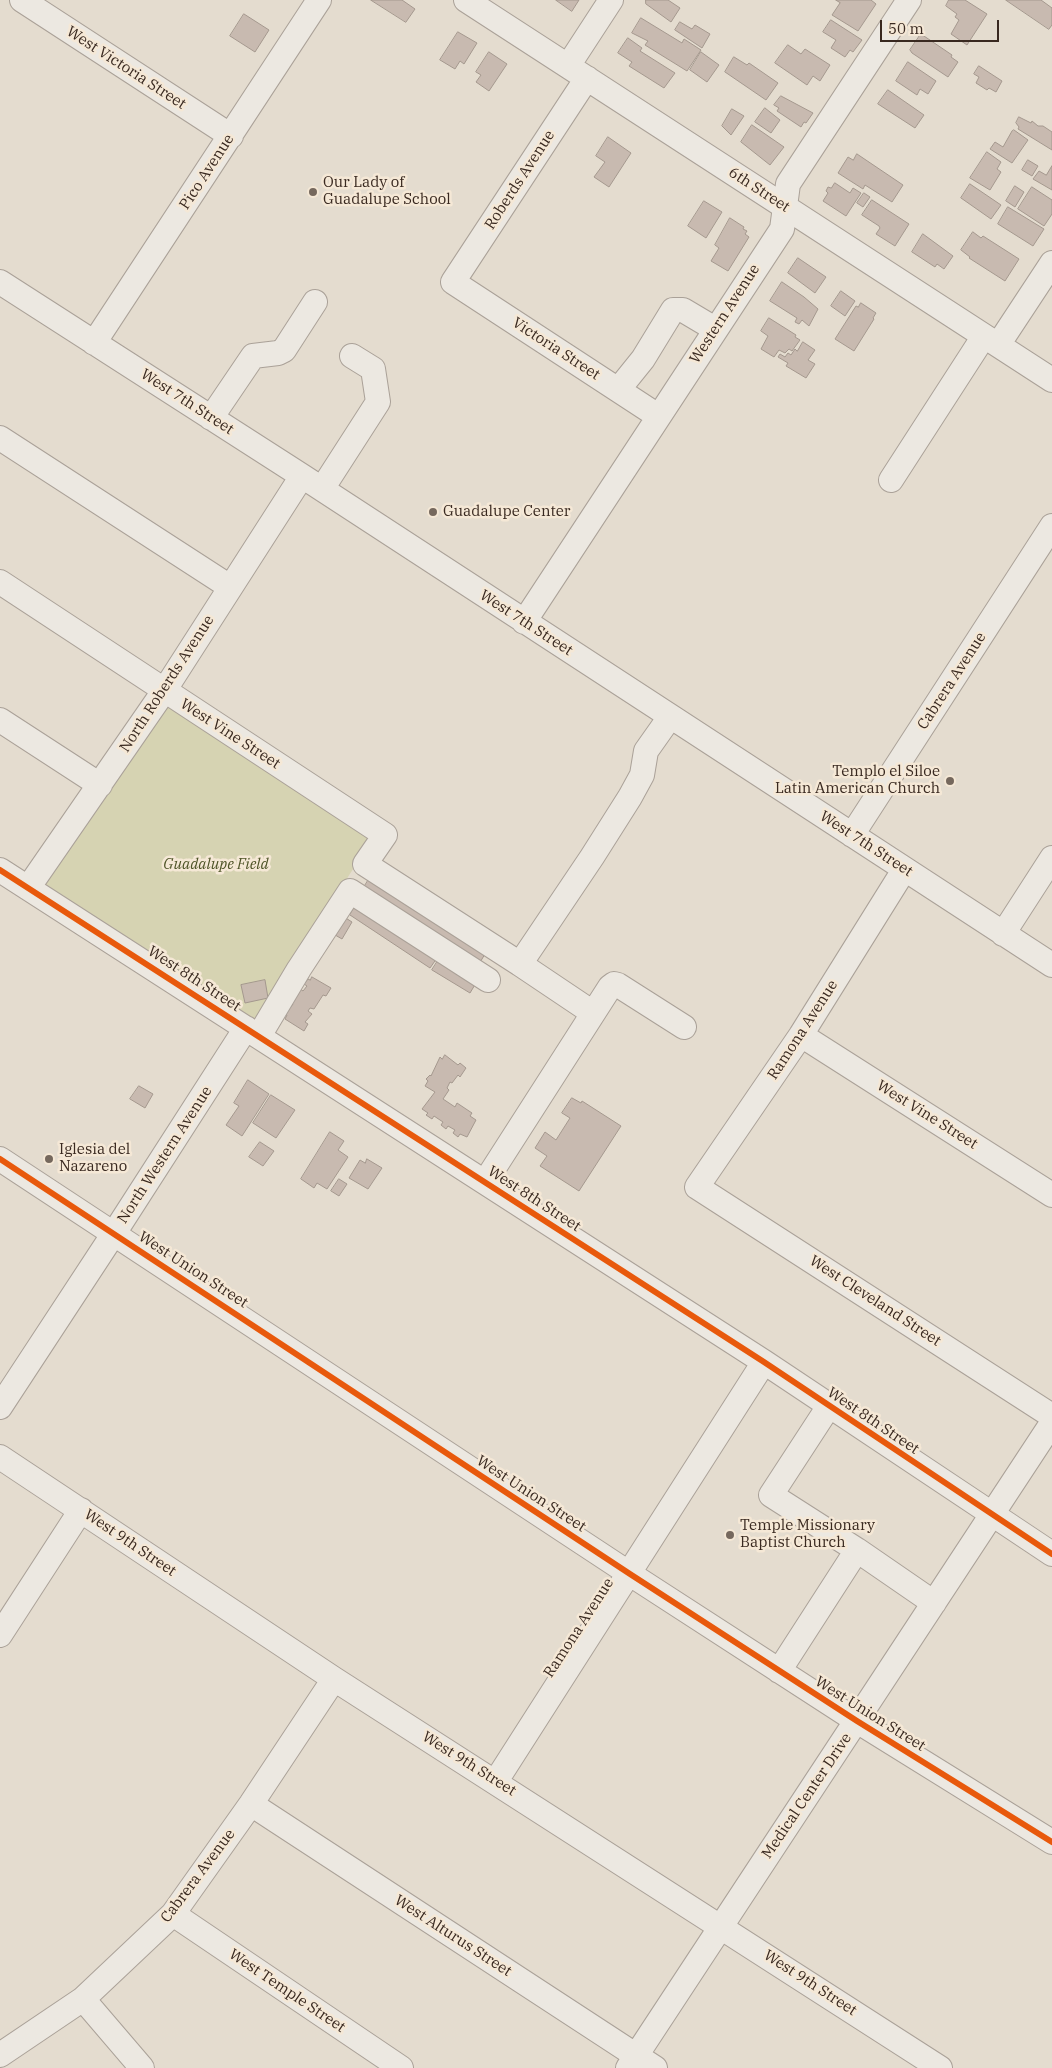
<!DOCTYPE html>
<style>
body{margin:0}
#map{position:relative;width:1052px;height:2068px;overflow:hidden;background:#e4dccf;font-family:"IBM Plex Serif",serif}
canvas{display:block}
.scale{position:absolute;left:880px;top:20px;width:119px;height:22px;box-sizing:border-box;border:2px solid #392920;border-top:0;padding-left:6px;font-size:15px;line-height:18px;white-space:nowrap;color:#392920;-webkit-text-stroke:4px #f5e8d6;paint-order:stroke}
</style>
<div id="map">
<canvas width="1052" height="2068"></canvas>
<div class="scale">50 m</div>
</div>
<script>
const c = document.querySelector('canvas').getContext('2d');
c.lineJoin = 'round';
function paint(path, color) { c.fillStyle = color; c.fill(path, 'evenodd'); }
function trace(path, color, width, dash) { c.strokeStyle = color; c.lineWidth = width; c.lineCap = dash ? 'butt' : 'round'; c.setLineDash(dash || []); c.stroke(path); }
function label(font, color, halo, rows, align = 'center') {
  c.font = font + ' "IBM Plex Serif",serif'; c.lineWidth = 5; c.setLineDash([]); c.textBaseline = 'middle'; c.strokeStyle = halo; c.fillStyle = color; for (const [text, x, y, turn = 0] of rows) {
    c.save(); c.translate(x, y); c.rotate((+turn || 0) * Math.PI / 180); c.textAlign = isNaN(turn) ? turn : align; if (halo) c.strokeText(text, 0, 0); c.fillText(text, 0, 0); c.restore();
  }
}
const green = new Path2D(`
 M162,702l211,136 -117,182 -211,-136z`);
const building = new Path2D(`
 M371,0h31l13,9 -9,13z
 M556,0h23l-7,11z
 M646,0h22l12,8 -9,14 -25,-18z
 M836,0h35l5,4 -18,27 -26,-16 8,-12z
 M949,0h16l22,14 -20,31 -16,-11 8,-14 -4,-3 2,-3 -11,-8z
 M1006,0h35l11,8v17l-3,4z
 M244,14l25,16 -14,22 -25,-16z
 M641,18l41,25 2,-4 17,11 -14,21 -42,-26 3,-4 -16,-8z
 M831,20l31,20 -9,12 -3,-2 -5,7 -14,-9 5,-8 -13,-8z
 M680,22l12,7 3,-4 15,9 -8,14 -27,-18z
 M458,32l19,11 -13,21 -4,-3 -5,8 -15,-9z
 M921,34l31,21 -1,2 7,5 -10,15 -36,-24 -2,-3z
 M628,38l14,10 -2,3 35,22 -11,15 -35,-22 3,-4 -14,-9z
 M788,45l13,9 4,-5 25,16 -10,16 -7,-5 -6,9 -32,-22z
 M489,52l18,12 -18,27 -13,-9 5,-7 -5,-3z
 M701,52l18,13 -12,17 -17,-12z
 M734,57l13,8 2,-2 29,20 -12,17 -41,-28z
 M908,62l28,19 -8,13 -8,-5 -3,6 -21,-14z
 M979,66l23,15 -6,11 -7,-4 -2,2 -11,-7 3,-6 -5,-3z
 M888,90l36,25 -9,13 -37,-24z
 M781,96l32,17 -7,10 -2,-1 -3,5 -24,-16 2,-3 -5,-3z
 M765,108l15,12 -9,13 -16,-11z
 M732,109l12,7 -13,19 -9,-9z
 M1019,117l12,6 1,-2 6,5h5l9,6v18l-34,-21 1,-2 -3,-4z
 M752,125l32,22 -14,18 -29,-23z
 M1014,130l14,10 -16,23 -22,-14 5,-7 8,5 9,-16z
 M608,137l23,16 -22,34 -15,-10 11,-15 -9,-6z
 M987,152l14,10 -4,7 4,3 -11,18 -20,-12z
 M857,154l46,31 -11,17 -27,-17 -2,4 -25,-16 10,-16 5,3z
 M1028,160l10,6 -6,10 -10,-6z
 M1052,166v24l-19,-11 6,-8 7,4z
 M835,183l15,10 3,-5 8,5 -15,23 -23,-15 5,-8 -2,-2 2,-4 3,1z
 M970,184l31,21 -10,14 -30,-21z
 M1015,186l9,6 -9,15 -9,-6z
 M1032,187l20,13v14l-8,12 -26,-17z
 M864,193l6,4 -7,10 -6,-4z
 M872,200l37,24 -14,22 -19,-12 4,-6 -1,-2 -17,-11z
 M704,201l18,11 -16,26 -18,-12z
 M1008,207l36,22 -11,17 -35,-22z
 M730,218l14,9 -1,2 4,2 -2,3 4,3 -21,34 -17,-10 8,-13 -4,-3z
 M973,232l8,6 2,-2 36,23 -14,22 -36,-23 1,-1 -9,-7z
 M923,234l30,22 -9,13 -7,-5 -2,3 -23,-15z
 M798,258l28,19 -11,16 -27,-20z
 M782,282l22,15 14,12 -9,17 -7,-6 -3,4 -4,-2 2,-4 -27,-17z
 M841,291l14,10 -10,15 -14,-10z
 M861,303l15,10 -3,5 1,1 -20,32 -19,-12 21,-33 2,1z
 M769,318l27,17 -1,2 5,3 -8,11 -3,-2 -4,4 -6,-3 -5,7 -13,-8 7,-13 -7,-5z
 M803,342l12,8 -7,10 7,4 -9,14 -20,-12 2,-3 -10,-6 2,-3 5,3 3,-4 3,2 4,-6 2,2z
 M369,879l116,75 -6,10 -116,-75z
 M356,905l81,53 -7,10 -80,-53z
 M341,915l11,7 -10,17 -12,-7z
 M439,959l37,24 -6,10 -38,-23z
 M312,977l19,11 -5,8 -3,-1 -9,14 -4,-1 -2,3 4,3 -7,8 3,2 -4,7 -19,-12 2,-4 -2,-1 8,-10 -2,-1 8,-15 4,3 4,-5 -3,-2 4,-5 2,1z
 M265,980l3,18 -23,5 -4,-18z
 M445,1055l13,10 2,-2 6,5 -6,9 -2,-2 -6,8 -2,-1 -3,6 2,2 -6,9 12,8 2,-4 15,10 -2,3 6,4 -9,17 -7,-3 -2,3 -5,-4 2,-3 -7,-4 -2,3 -5,-4 2,-3 -9,-6 -2,3 -6,-4 2,-2 -6,-4 13,-17 -10,-6 3,-5 -2,-2 4,-4 1,1 9,-19 2,2z
 M248,1080l21,14 -27,42 -16,-11 13,-19 -5,-3z
 M139,1086l14,8 -8,14 -15,-9z
 M271,1095l24,15 -19,28 -23,-15z
 M572,1098l9,5 1,-2 39,25 -42,65 -39,-25 7,-10 -12,-8 10,-16 11,8 14,-22 -8,-5z
 M330,1132l14,9 -6,9 10,7 -21,32 -10,-6 -3,5 -13,-9z
 M260,1142l14,9 -11,15 -14,-9z
 M367,1159l15,9 -14,21 -19,-11 11,-18 5,3z
 M339,1179l8,5 -8,12 -8,-5z`);
const minor = new Path2D(`
 M22,0l209,136
 M466,0l586,380
 M568,66l43,-66
 M587,78l-134,204 205,134
 M0,282l302,194 750,489
 M94,343l225,-343
 M998,345l54,-82
 M618,390l25,-31 30,-49h10l32,19
 M211,418l42,-62 25,-3 6,-3 31,-48
 M0,438l230,149
 M891,480l93,-144
 M322,489l56,-87 -5,-33 -21,-13
 M0,582l385,253 -20,29 155,100 72,-107 38,-60 12,-22 4,-24 24,-34
 M524,622l258,-393 6,-45 121,-184
 M0,720l100,65
 M852,835l200,-309
 M0,870l764,492 288,192
 M904,870l-103,165 -104,152 355,229
 M28,888l136,-197 138,-215
 M1003,934l49,-76
 M520,964l73,49
 M801,1035l251,160
 M259,1036l40,-67 51,-78 138,89
 M0,1159l630,415 227,147 195,121
 M485,1182l125,-195 4,-3 4,1 66,42
 M0,1407l120,-183 126,-196
 M0,1457l334,222 606,389
 M857,1550l77,53
 M0,1635l81,-125
 M779,1671l78,-121 -86,-55 58,-89
 M496,1781l268,-419
 M251,1804l404,264
 M173,1914l228,154
 M83,1999l59,69
 M0,2055l83,-56 90,-85 78,-110 83,-125
 M628,2068l424,-645`);
const cycleway = new Path2D(`
 M0,870l764,492 288,192
 M0,1159l630,415 227,147 195,121`);
const markers = [
 [313,192,5,"#75685d"],
 [433,512,5,"#75685d"],
 [950,781,5,"#75685d"],
 [49,1159,5,"#75685d"],
 [730,1535,5,"#75685d"]
];
const streetNames = [
 ["West Victoria Street",126,68,33],
 ["Pico Avenue",207,172,-57],
 ["Roberds Avenue",520,180,-57],
 ["6th Street",759,190,33],
 ["Western Avenue",725,314,-57],
 ["Victoria Street",556,349,33],
 ["West 7th Street",187,402,33],
 ["West 7th Street",526,623,33],
 ["Cabrera Avenue",952,681,-57],
 ["North Roberds Avenue",167,684,-57],
 ["West Vine Street",230,734,33],
 ["West 7th Street",866,844,33],
 ["West 8th Street",194,979,33],
 ["Ramona Avenue",803,1030,-57],
 ["West Vine Street",927,1115,32],
 ["North Western Avenue",165,1155,-57],
 ["West 8th Street",534,1199,33],
 ["West Union Street",193,1270,33],
 ["West Cleveland Street",875,1301,33],
 ["West 8th Street",873,1421,34],
 ["West Union Street",531,1494,33],
 ["West 9th Street",130,1543,34],
 ["Ramona Avenue",579,1628,-57],
 ["West Union Street",870,1714,32],
 ["West 9th Street",469,1764,32],
 ["Medical Center Drive",807,1796,-56],
 ["Cabrera Avenue",198,1876,-53],
 ["West Alturus Street",453,1936,33],
 ["West 9th Street",810,1983,33],
 ["West Temple Street",287,1991,34]
];
const poiNames = [
 ["Our Lady of",323,183],
 ["Guadalupe School",323,200],
 ["Guadalupe Center",443,512],
 ["Templo el Siloe",940,772,"right"],
 ["Latin American Church",940,789,"right"],
 ["Iglesia del",59,1150],
 ["Nazareno",59,1167],
 ["Temple Missionary",740,1526],
 ["Baptist Church",740,1543]
];
const parkNames = [
 ["Guadalupe Field",216,865]
];
paint(green, '#d6d3b2');
paint(building, '#c8bab0');
trace(building, '#a4988e', 1);
trace(minor, '#aaa198', 26);
trace(minor, '#ece8e1', 24);
trace(cycleway, '#e8590c', 6);
for (const [x, y, r, color] of markers) { const dot = new Path2D(); dot.arc(x, y, r, 0, 2 * Math.PI); c.fillStyle = color; c.fill(dot); trace(dot, '#f5e8d6', 2); }
label('15px', '#392920', '#f5e8d6', streetNames);
label('15px', '#392920', '#f5e8d6', poiNames, 'left');
label('italic 15px', '#4e5427', '#f5e8d6', parkNames);
</script>
